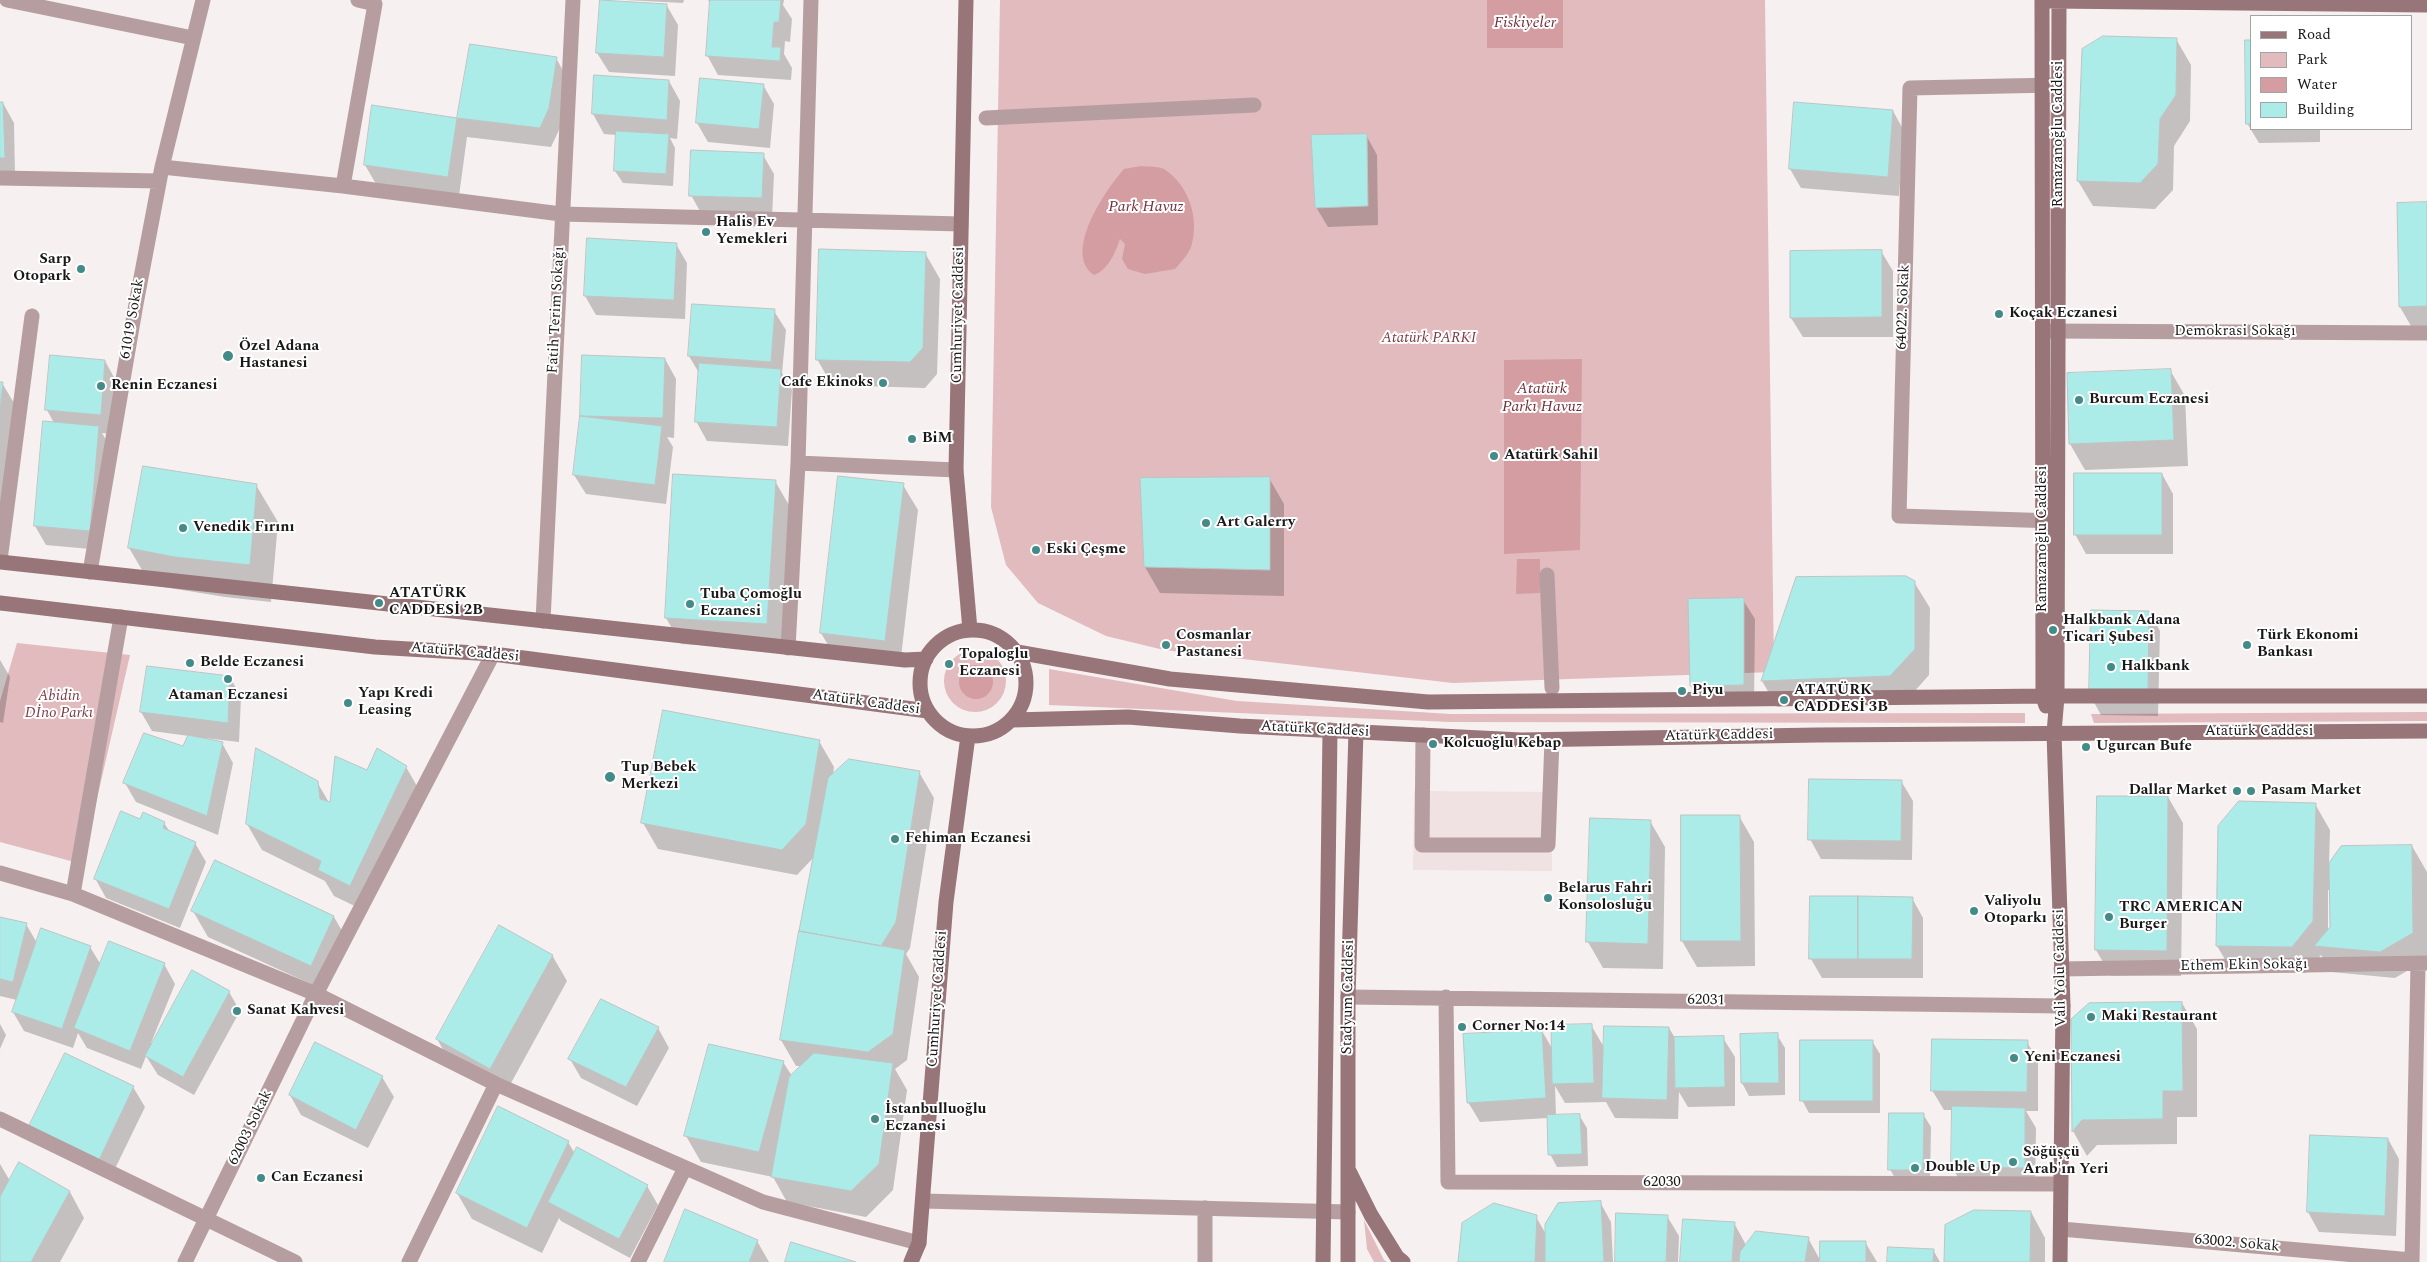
<!DOCTYPE html>
<meta charset="utf-8">
<style>
body{margin:0}
#map{position:relative;width:2427px;height:1262px;overflow:hidden;background:#f6f0f0;font-family:Spectral,serif}
canvas{display:block}
.legend{position:absolute;left:2250px;top:15px;width:162px;height:115px;box-sizing:border-box;background:#fff;border:1px solid #a3a3a3;margin:0;padding:6px 9px;list-style:none;font-size:15px;color:#1a1818}
.legend li{display:flex;align-items:center;gap:10px;height:25px}
.legend b{width:25px;border:1px solid #a3a3a3}
</style>
<div id="map">
<canvas width="2427" height="1262"></canvas>
<ul class="legend">
<li><b style="height:6px;background:#987578"></b>Road</li>
<li><b style="height:14px;background:#e1bbbe"></b>Park</li>
<li><b style="height:14px;background:#d39da2"></b>Water</li>
<li><b style="height:14px;background:#abebe8"></b>Building</li>
</ul>
</div>
<script>
const c = document.querySelector('canvas').getContext('2d');
c.lineJoin = 'round';
function paint(path, color) { c.fillStyle = color; c.fill(path, 'evenodd'); }
function trace(path, color, width, dash) { c.strokeStyle = color; c.lineWidth = width; c.lineCap = dash ? 'butt' : 'round'; c.setLineDash(dash || []); c.stroke(path); }
function label(font, color, halo, rows, align = 'center') {
  c.font = font + ' Spectral,serif'; c.lineWidth = 4; c.setLineDash([]); c.textBaseline = 'middle'; c.strokeStyle = halo; c.fillStyle = color; for (const [text, x, y, turn = 0] of rows) {
    c.save(); c.translate(x, y); c.rotate((+turn || 0) * Math.PI / 180); c.textAlign = isNaN(turn) ? turn : align; if (halo) c.strokeText(text, 0, 0); c.fillText(text, 0, 0); c.restore();
  }
}
const built = new Path2D(`
 M1414,791l138,1v79l-139,-1z`);
const green = new Path2D(`
 M1000,0h765l9,672 -321,11 -289,-33 -58,-14 -68,-33 -32,-38 -15,-58z
 M2048,102l3,1v210h-3z
 M17,643l113,12 -48,209 -82,-22v-141z
 M944 681a31 31 0 1 1 62 0a31 31 0 1 1-62 0Z
 M1049,669l188,32 214,13 574,-1v10l-575,-1 -401,-17z
 M2427,712v9l-333,2 -3,-9z
 M1364,1220l20,40 3,2h-13l-7,-13z`);
const water = new Path2D(`
 M1487,0h76v48h-76z
 M1141,166c7,1 17,0 23,3 25,16 36,50 27,78 -3,8 -11,16 -16,22l-30,5 -17,-5 -6,-10 3,-15 -5,-5c-4,13 -13,32 -26,36 -32,-22 12,-86 30,-106z
 M1582,359l-2,191 -76,4v-194z
 M1517,559h23v34l-24,1z
 M959 682a17 17 0 1 1 34 0a17 17 0 1 1-34 0Z`);
const shadow = new Path2D(`
 M625,0h59l-1,3z
 M708,0h76l-1,5 9,14 -2,23 -5,-1 -1,13 8,14 -1,12 -73,-5 -11,-20 4,-50z
 M667,6l11,19 -3,51 -66,-4 -12,-19z
 M2176,39l15,26 -1,56 -16,25 -1,44 -18,19 -62,-3 -15,-25z
 M2251,41v88h69v13l-61,1 -12,-20z
 M471,46l85,12 11,20 -7,50 -9,19 -84,-10 -8,59 -83,-12 -11,-19 8,-58 85,12z
 M595,76l74,5 11,20 -3,38 -7,-1 5,10 -2,38 -50,-3 -8,-12 2,-36 -13,-1 -11,-20z
 M763,85l11,19 -4,44 -62,-6 -11,-19z
 M3,103l11,20 1,54h-15v-73z
 M1893,111l11,20 -5,65 -98,-8 -11,-19z
 M1366,135l11,20 1,70 -50,2 -12,-20z
 M763,155l11,19 -2,44 -70,-3 -11,-20z
 M2427,205v121h-16l-11,-19z
 M676,244l11,19 -2,56 -89,-4 -11,-19z
 M1881,251l12,20v66h-90l-12,-19z
 M925,253l15,26 -3,95 -12,14 -93,-3 -15,-26z
 M774,311l12,19 -4,43 10,17 -4,56 -81,-5 -11,-20 3,-48 -10,-17z
 M583,357l82,2 11,20 -2,59 -7,-1 6,10 -7,57 -80,-10 -12,-19 7,-59z
 M105,361l11,20 -5,53 -9,-1 8,14 -9,103 -55,-5 -11,-19 19,-103 -7,-13z
 M2170,370l15,26 3,70 -103,4 -15,-26z
 M0,383h2l12,20 -14,144z
 M2162,474l11,20v60h-87l-11,-20z
 M1269,478l15,26v92l-124,-3 -15,-26z
 M775,481l15,26 -9,143 -100,-6 -15,-26z
 M256,485l22,37 -7,80 -46,-5 -74,-12 -22,-37z
 M903,485l15,25 -18,156 -64,-7 -15,-26z
 M1914,582l16,26 -1,67 -24,27 -128,5 -15,-26z
 M1743,600l12,19 -1,86h-52l-11,-19z
 M2149,612l11,19 -2,85 -57,-1 -11,-20z
 M0,660l10,17 -7,46 -3,-1z
 M230,677l11,20 -2,45 -35,-4v2l18,3 11,20 -15,72 -82,-33 -11,-19 58,-36 6,-11 -37,-5 -11,-19z
 M819,741l15,26 -1,8 86,-3 15,26 -24,150 -4,6 13,23 -12,83 -12,9 12,21 -14,100 -27,27 -79,-15 -14,-25 -72,-15 -15,-26 97,-74 9,14 10,-10h-6l-15,-26 34,-184 -18,19 -139,-26 -15,-26z
 M406,767l15,26 -56,118 -31,-15 -9,-15 -63,-31 -15,-26 70,-42 14,24 37,-34z
 M1901,781l12,20 -1,59 -91,-1 -11,-20z
 M2168,797l15,26 -2,153h-70l-15,-26z
 M2315,804l15,26 -1,35 13,-18 70,-1 15,26v87l-32,19 -64,-6 -10,-17 -15,18 -74,-2 -15,-25zM2328,890h3l1,37 -4,5z
 M1739,816l15,26 1,124 -58,1 -15,-26z
 M141,820l23,3 6,9 25,11 11,19 -26,66 -74,-30 -11,-20z
 M1650,821l15,26 -2,122 -60,-1 -15,-26z
 M1912,898l11,20v60h-101l-11,-19z
 M193,911l141,6 15,26 -23,48 -118,-54z
 M0,918l26,6 11,19 53,4 11,18 63,-1 11,20 -24,59 2,1 76,-52 11,19 -46,84 -36,-20 -12,-19 -5,13 -54,-21 -9,-15 -5,15 -49,-17 -11,-19 4,-12 -17,-4z
 M552,955l15,26 -62,113 -53,-29 -15,-26z
 M2182,1003l15,26v88h-20v27l-80,1 -10,11 -14,-25 -1,-111z
 M0,1024l6,11 -6,14z
 M1591,1025l14,24 64,-21 6,10h48l12,19v49l-47,1 -9,-15 -1,27 -63,-1 -9,-16 -41,1 -10,-17 1,30 23,-1 8,13 1,38 -31,1 -7,-13 -2,-36 -68,4 -12,-20 74,-71 11,19z
 M658,1028l11,20 -32,58 -56,-28 -11,-19z
 M1741,1035h36l8,13v47l-36,1 -7,-13z
 M1872,1041l8,13v59h-71l-7,-13z
 M2027,1042l11,19v50h-12l10,17 -1,59 -72,-1 -11,-19 1,-57h-9l-12,-20z
 M382,1077l12,20 -26,51 -67,-33 -11,-20z
 M133,1087l12,20 -35,72 -68,-33z
 M1923,1114l8,13 -1,55h-33l-7,-13z
 M2311,1136l77,3 11,20 -3,77 -77,-4 -11,-20z
 M568,1142l7,12 72,32 11,19 -28,53 -69,-37 -2,-3 -17,35 -70,-34 -15,-26z
 M0,1164l10,17 10,-17 50,28 14,26 -24,44h-60z
 M1600,1202l11,20 2,40h-154l77,-45 10,17z
 M2031,1212l14,26v24h-100z
 M1667,1216l12,20 -1,26h-62z
 M1734,1223l11,20v4l63,-9 11,20v4h-137z
 M757,1241l12,21h-104z
 M1865,1242l12,20h-56z
 M1933,1250l7,12h-52z`);
const building = new Path2D(`
 M600,0l67,4 -3,53 -68,-4z
 M710,0h71l-2,22h-5l-2,25h9l-1,14 -74,-5z
 M2103,36l74,2 -1,57 -16,24 -2,45 -18,19 -63,-2 5,-132z
 M2245,40h6v84h-5z
 M470,44l87,13 -8,51 -9,20 -83,-10z
 M594,75l75,5 -2,40 -75,-6z
 M700,78l64,6 -5,45 -63,-6z
 M0,102h3l2,56h-5z
 M1794,102l99,8 -5,67 -99,-8z
 M372,105l85,13 -9,59 -84,-12z
 M616,131l53,3 -3,40 -52,-3z
 M1367,134l1,72 -53,2 -4,-73z
 M691,150l73,3 -2,45 -73,-2z
 M2427,202v104l-28,1 -2,-104z
 M587,238l90,5 -3,57 -90,-4z
 M819,249l107,3 -3,96 -13,14 -94,-2z
 M1882,250v67l-92,1v-67z
 M692,304l83,5 -4,53 -83,-6z
 M50,355l55,5 -4,55 -56,-5z
 M582,355l83,3 -2,60 -83,-2z
 M699,363l82,6 -4,58 -82,-5z
 M2171,369l3,71 -105,4 -2,-71z
 M0,382h3l-3,29z
 M580,416l82,10 -7,59 -82,-10z
 M43,421l56,5 -9,105 -56,-5z
 M143,466l114,18 -7,81 -75,-8 -47,-9z
 M2074,473h88v62h-88z
 M673,474l103,6 -9,144 -102,-6z
 M838,476l66,7 -19,158 -65,-8z
 M1270,477v93l-126,-3 -4,-89z
 M1906,576l9,5v68l-25,27 -129,5 35,-104z
 M1744,598v87l-54,1 -2,-87z
 M2091,610l58,1 -1,86 -59,-1z
 M147,666l83,10 -2,47 -88,-11z
 M663,710l157,30 -14,84 -24,26 -141,-27z
 M144,733l39,13 5,-11 35,7 -16,74 -84,-33z
 M256,748l62,33 2,18 10,3 5,-46 32,14 10,-22 30,18 -57,120 -32,-16 3,-9 -75,-37z
 M849,759l71,12 -24,151 -15,24 -82,-15 29,-153z
 M1809,779l93,1 -1,61 -93,-1z
 M2097,796h71l-1,155 -72,-1z
 M2239,801l77,2 -3,118 -21,26 -76,-1 2,-120z
 M121,811l19,8 3,-7 22,10 -2,6 33,14 -27,67 -75,-30z
 M1681,815h59l1,126h-60z
 M1590,818l61,2 -3,124 -62,-2z
 M2412,845l1,88 -33,19 -66,-6 16,-19 -1,-64 12,-17z
 M215,860l119,56 -23,50 -120,-55z
 M1810,896h48v63h-49z
 M1858,896l55,1 -1,62h-54z
 M0,917l27,6 -14,59 -13,-3z
 M499,925l54,30 -63,114 -54,-30z
 M41,928l50,18 -29,83 -50,-17z
 M799,931l106,19 -12,84 -25,18 -88,-12z
 M109,941l56,22 -35,88 -56,-23z
 M192,970l38,21 -47,86 -38,-21z
 M601,999l58,28 -33,60 -58,-28z
 M2182,1002l1,89h-20v28l-81,1 -10,12 -1,-113 18,-16z
 M1592,1024l2,59 -42,1 -1,-59z
 M1604,1026l65,1 -2,73 -65,-2z
 M1542,1030l4,68 -79,5 -4,-69z
 M1778,1033l1,50h-38l-1,-49z
 M1724,1036l1,51 -50,1 -1,-51z
 M1932,1039l96,1 -1,52 -96,-1z
 M1800,1040h73v61h-73z
 M315,1042l68,34 -27,54 -67,-35z
 M709,1044l75,17 -25,91 -75,-16z
 M65,1053l69,33 -35,74 -70,-34z
 M814,1053l79,10 -14,101 -28,27 -80,-14 18,-100z
 M498,1106l71,35 -42,87 -71,-35z
 M1952,1106l73,2v60l-74,-1z
 M1889,1113h35l-1,57h-35z
 M1580,1114l2,40 -34,1 -1,-40z
 M2310,1135l78,3 -3,78 -78,-4z
 M577,1147l71,38 -29,54 -71,-37z
 M19,1162l51,29 -39,71h-31v-65z
 M1601,1201l3,61h-59v-38l13,-21z
 M1494,1203l43,12 -2,47h-77l4,-39z
 M685,1209l73,31 -9,22h-85z
 M1974,1210l57,1 -1,51h-86l1,-37z
 M1616,1213l52,2 -2,47h-51z
 M1683,1219l52,3 -3,40h-52z
 M1756,1231l53,6 -4,25h-66l1,-10z
 M1820,1241h46v21h-46z
 M791,1242l65,20h-71z
 M1888,1247l46,2 -1,13h-46z`);
const street = new Path2D(`
 M7,0l186,38
 M2055,85l-145,3 -11,428 156,5
 M986,118l268,-13
 M162,167l181,19 218,28 400,10
 M0,178l159,3
 M343,186l32,-182 -17,-4
 M2046,331l381,2
 M798,463l158,7
 M0,560l32,-244
 M90,572l46,-268 26,-137 41,-167
 M1547,575l5,113
 M543,621l30,-621
 M788,648l10,-185 13,-463
 M1423,735l-1,110h126l4,-105
 M0,873l73,21 243,100 180,90 267,118 156,41
 M73,894l48,-277
 M2061,969l366,-6
 M1348,997l715,9
 M1446,997l2,185 612,2
 M0,1119l295,143
 M923,1201l425,11
 M2061,1229l351,31
 M185,1262l131,-268 177,-340
 M409,1262l87,-178
 M638,1262l47,-94
 M1205,1262v-54
 M2412,1262l6,-298`);
const secondary = new Path2D(`
 M966,0l-10,470 14,160
 M2042,0l1,697 3,9
 M2059,0l-2,697 -3,36 9,273 -3,256
 M2051,1l376,4
 M0,562l905,98 21,-1
 M0,603l375,44 118,7 435,57
 M920 683a53 53 0 1 1 106 0a53 53 0 1 1-106 0Z
 M1017,652l153,27 258,23 621,-6h378
 M1012,720l116,-3 112,9 281,14 297,-5 609,-4
 M1349,1171l22,44 26,42 6,5
 M911,1262l8,-19 27,-341 22,-166
 M1323,1262l7,-532
 M1348,1262v-265l8,-266`);
const markers = [
 [706,232,5,"#438b88"],
 [81,269,5,"#438b88"],
 [1999,314,5,"#438b88"],
 [228,356,6,"#438b88"],
 [883,383,5,"#438b88"],
 [101,386,5,"#438b88"],
 [2079,400,5,"#438b88"],
 [912,439,5,"#438b88"],
 [1494,456,5,"#438b88"],
 [1206,523,5,"#438b88"],
 [183,528,5,"#438b88"],
 [1036,550,5,"#438b88"],
 [379,603,5,"#438b88"],
 [690,604,5,"#438b88"],
 [2053,630,5,"#438b88"],
 [1166,645,5,"#438b88"],
 [2247,645,5,"#438b88"],
 [190,663,5,"#438b88"],
 [949,664,5,"#438b88"],
 [2111,667,5,"#438b88"],
 [228,679,5,"#438b88"],
 [1682,691,5,"#438b88"],
 [1784,700,5,"#438b88"],
 [348,703,5,"#438b88"],
 [1433,744,5,"#438b88"],
 [2086,747,5,"#438b88"],
 [610,777,6,"#438b88"],
 [2237,791,5,"#438b88"],
 [2251,791,5,"#438b88"],
 [895,839,5,"#438b88"],
 [1548,898,5,"#438b88"],
 [1974,911,5,"#438b88"],
 [2109,917,5,"#438b88"],
 [237,1011,5,"#438b88"],
 [2091,1017,5,"#438b88"],
 [1462,1027,5,"#438b88"],
 [2014,1058,5,"#438b88"],
 [875,1119,5,"#438b88"],
 [2013,1162,5,"#438b88"],
 [1915,1168,5,"#438b88"],
 [261,1178,5,"#438b88"]
];
const streetNames = [
 ["Ramazanoğlu Caddesi",2059,134,-90],
 ["64022. Sokak",1904,307,-88],
 ["Fatih Terim Sokağı",557,310,-87],
 ["Cumhuriyet Caddesi",959,315,-89],
 ["61019 Sokak",133,319,-80],
 ["Demokrasi Sokağı",2235,332],
 ["Ramazanoğlu Caddesi",2043,539,-90],
 ["Atatürk Caddesi",465,653,5],
 ["Atatürk Caddesi",866,703,8],
 ["Atatürk Caddesi",1315,730,3],
 ["Atatürk Caddesi",2259,732],
 ["Atatürk Caddesi",1719,736,-1],
 ["Ethem Ekin Sokağı",2244,966,-1],
 ["Vali Yolu Caddesi",2061,968,-91],
 ["Stadyum Caddesi",1349,997,-89],
 ["Cumhuriyet Caddesi",938,999,-86],
 ["62031",1706,1001,1],
 ["62003 Sokak",251,1128,-64],
 ["62030",1662,1183],
 ["63002. Sokak",2237,1244,5]
];
const poiNames = [
 ["Halis Ev",716,223],
 ["Yemekleri",716,240],
 ["Sarp",71,260,"right"],
 ["Otopark",71,277,"right"],
 ["Koçak Eczanesi",2009,314],
 ["Özel Adana",239,347],
 ["Hastanesi",239,364],
 ["Cafe Ekinoks",873,383,"right"],
 ["Renin Eczanesi",111,386],
 ["Burcum Eczanesi",2089,400],
 ["BiM",922,439],
 ["Atatürk Sahil",1504,456],
 ["Art Galerry",1216,523],
 ["Venedik Fırını",193,528],
 ["Eski Çeşme",1046,550],
 ["ATATÜRK",389,594],
 ["CADDESİ 2B",389,611],
 ["Tuba Çomoğlu",700,595],
 ["Eczanesi",700,612],
 ["Halkbank Adana",2063,621],
 ["Ticari Şubesi",2063,638],
 ["Cosmanlar",1176,636],
 ["Pastanesi",1176,653],
 ["Türk Ekonomi",2257,636],
 ["Bankası",2257,653],
 ["Topaloglu",959,655],
 ["Eczanesi",959,672],
 ["Belde Eczanesi",200,663],
 ["Halkbank",2121,667],
 ["Piyu",1692,691],
 ["ATATÜRK",1794,691],
 ["CADDESİ 3B",1794,708],
 ["Yapı Kredi",358,694],
 ["Leasing",358,711],
 ["Ataman Eczanesi",228,696,"center"],
 ["Kolcuoğlu Kebap",1443,744],
 ["Ugurcan Bufe",2096,747],
 ["Tup Bebek",621,768],
 ["Merkezi",621,785],
 ["Dallar Market",2227,791,"right"],
 ["Pasam Market",2261,791],
 ["Fehiman Eczanesi",905,839],
 ["Belarus Fahri",1558,889],
 ["Konsolosluğu",1558,906],
 ["Valiyolu",1984,902],
 ["Otoparkı",1984,919],
 ["TRC AMERICAN",2119,908],
 ["Burger",2119,925],
 ["Sanat Kahvesi",247,1011],
 ["Maki Restaurant",2101,1017],
 ["Corner No:14",1472,1027],
 ["Yeni Eczanesi",2024,1058],
 ["İstanbulluoğlu",885,1110],
 ["Eczanesi",885,1127],
 ["Söğüşçü",2023,1153],
 ["Arab'ın Yeri",2023,1170],
 ["Double Up",1925,1168],
 ["Can Eczanesi",271,1178]
];
const parkNames = [
 ["Atatürk PARKI",1429,339],
 ["Abidin",59,697],
 ["Dİno Parkı",59,714]
];
const waterNames = [
 ["Fiskiyeler",1525,24],
 ["Park Havuz",1146,208],
 ["Atatürk",1542,390],
 ["Parkı Havuz",1542,408]
];
paint(built, '#f0e1e2');
paint(green, '#e1bbbe');
paint(water, '#d39da2');
paint(shadow, '#0003');
paint(building, '#abebe8');
trace(building, '#bec4c3', 1);
trace(street, '#b69ea0', 15);
trace(secondary, '#987578', 15);
for (const [x, y, r, color] of markers) { const dot = new Path2D(); dot.arc(x, y, r, 0, 2 * Math.PI); c.fillStyle = color; c.fill(dot); trace(dot, '#fff', 2); }
label('15px', '#1a1818', '#fff', streetNames);
label('bold 15px', '#1a1818', '#fff', poiNames, 'left');
label('italic 15px', '#7d3a44', '#fff', parkNames);
label('italic 16px', '#74313c', '#fff', waterNames);
</script>
